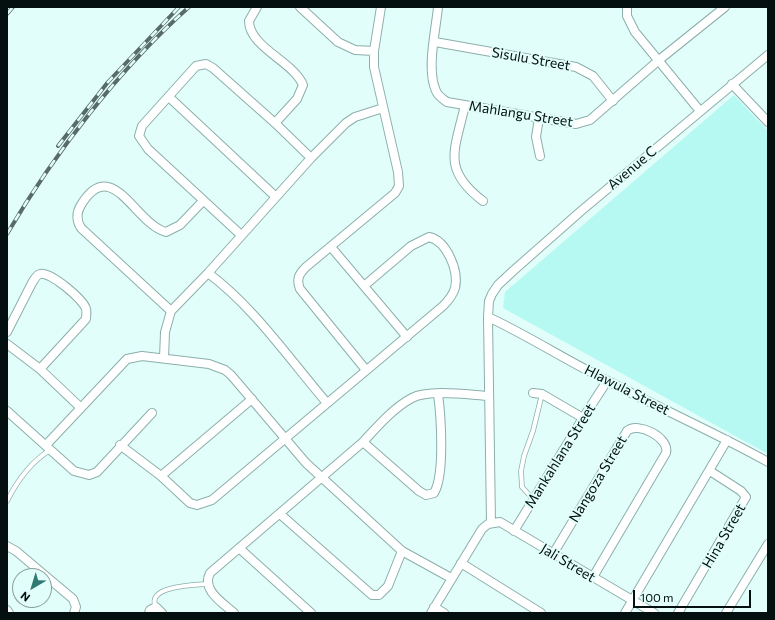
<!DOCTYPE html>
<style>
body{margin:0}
#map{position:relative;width:775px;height:620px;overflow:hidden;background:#e1fefb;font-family:Commissioner,sans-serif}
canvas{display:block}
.frame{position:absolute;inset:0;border:8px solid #04100f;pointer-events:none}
.north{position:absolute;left:12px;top:568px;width:40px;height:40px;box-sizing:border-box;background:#e1fefb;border:1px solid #899f9d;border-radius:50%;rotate:218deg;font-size:11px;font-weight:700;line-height:16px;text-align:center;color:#04100f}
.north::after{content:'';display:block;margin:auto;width:14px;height:18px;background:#317973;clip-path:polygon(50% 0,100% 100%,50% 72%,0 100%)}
.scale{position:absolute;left:633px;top:590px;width:118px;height:18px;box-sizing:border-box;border:2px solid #04100f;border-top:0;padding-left:5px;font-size:12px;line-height:14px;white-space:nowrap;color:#04100f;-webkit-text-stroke:3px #e1fefb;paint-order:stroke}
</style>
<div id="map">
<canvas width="775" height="620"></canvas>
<div class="frame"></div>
<div class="north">N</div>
<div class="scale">100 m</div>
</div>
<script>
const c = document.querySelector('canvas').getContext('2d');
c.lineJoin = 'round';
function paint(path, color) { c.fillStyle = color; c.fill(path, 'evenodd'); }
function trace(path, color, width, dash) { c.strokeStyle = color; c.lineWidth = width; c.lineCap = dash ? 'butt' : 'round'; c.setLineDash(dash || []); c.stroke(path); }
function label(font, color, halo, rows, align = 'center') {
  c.font = font + ' Commissioner,sans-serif'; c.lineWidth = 4; c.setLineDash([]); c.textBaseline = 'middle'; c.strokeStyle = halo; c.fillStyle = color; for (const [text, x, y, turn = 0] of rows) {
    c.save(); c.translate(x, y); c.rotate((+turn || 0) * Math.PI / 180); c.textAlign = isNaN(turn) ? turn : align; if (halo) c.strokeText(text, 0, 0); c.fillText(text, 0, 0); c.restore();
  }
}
const green = new Path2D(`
 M734,95l34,36v323l-265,-146 2,-16z`);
const lane = new Path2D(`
 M533,499l-11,-12 -1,-16 3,-15 9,-25 9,-37
 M7,501c10,-20 24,-39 43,-51
 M156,607c-11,-21 39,-22 51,-23`);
const street = new Path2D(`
 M257,7l-8,14c0,26 45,41 54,64l-6,14 -22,24
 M300,7l38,35 17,8 19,1
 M438,7c-2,23 -12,62 -2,84 2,5 7,8 11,11l129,22 14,-4 69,-60 66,-53
 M627,7v9l8,16 65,79
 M435,42l141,25 17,9 20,25
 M732,84l36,38
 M169,97l107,100
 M465,105c-10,45 -24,64 18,96
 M539,118l-3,19 4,19
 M241,235l-93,-86 -9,-13 3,-10 54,-60 10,-2 7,4 62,55 36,35
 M331,247l76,90
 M208,273c46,34 82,87 119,130
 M171,311l-90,-83c-5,-8 -5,-15 0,-23 31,-51 54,19 85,27l14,-7 23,-24
 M488,317c41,19 79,44 120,64 53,28 108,52 160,81
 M7,332l25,-49c2,-3 4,-8 8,-9 10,-3 44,26 46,35 1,3 0,7 0,10l-46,50
 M7,344l33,25 40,38
 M164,358l1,-26 6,-21 37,-38 103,-115 35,-35 9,-6 28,-9
 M366,370l-66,-81c-4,-10 -1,-15 6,-22l89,-74 4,-7 -1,-14 -24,-105v-16l7,-44
 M533,393l9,1 41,24
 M7,411l67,60 15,4 8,-3 55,-59
 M363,442l56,49 7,4 8,-2c11,-18 7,-77 4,-99
 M46,445l81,-86 15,-3 67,8 16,6 6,5 75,88 96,88 -14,35 -9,9h-7l-92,-81
 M120,445l41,31 29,27 7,2 15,-5 231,-194c5,-5 10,-11 12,-18 4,-17 -8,-47 -26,-51l-18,9 -47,40
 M161,476l91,-77
 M491,523l-3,-206 1,-16 3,-7 6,-9 15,-14 68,-60 187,-156
 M514,531l69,-113 24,-37
 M7,546l9,5 57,48 3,8 -2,6
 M239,548l72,65
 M402,551l49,27
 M553,554l74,-123c11,-10 43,7 39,22l-73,124
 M461,563l80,50
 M434,607l10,6
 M7,610l2,3
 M149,613l1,-3 6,-3 6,6
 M234,613c-11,-10 -33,-23 -24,-40l153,-131c14,-15 30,-34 49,-44 17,-9 58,-3 77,-2
 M431,613l51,-84 6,-5 12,-2 154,91
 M625,613l102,-173
 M678,613l68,-116 -5,-6 -31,-20
 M726,613l42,-69`);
const rail = new Path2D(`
 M7,14l6,-7
 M58,146l50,-64 71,-75
 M7,234c47,-80 112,-165 182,-227`);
const streetNames = [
 ["Sisulu Street",531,59,10],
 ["Mahlangu Street",521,114,9],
 ["Avenue C",632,168,-40],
 ["Hlawula Street",627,390,27],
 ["Mankahlana Street",560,456,-58],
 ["Nangoza Street",598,479,-59],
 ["Hina Street",724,536,-60],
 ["Jali Street",568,563,31]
];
paint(green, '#b6f9f2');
trace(lane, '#8cafab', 5.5);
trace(street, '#8cafab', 10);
trace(lane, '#fff', 4);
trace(street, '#fff', 8);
trace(rail, '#586a69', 4);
trace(rail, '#e1fefb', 2.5, [8]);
label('14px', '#04100f', '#e1fefb', streetNames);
</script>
